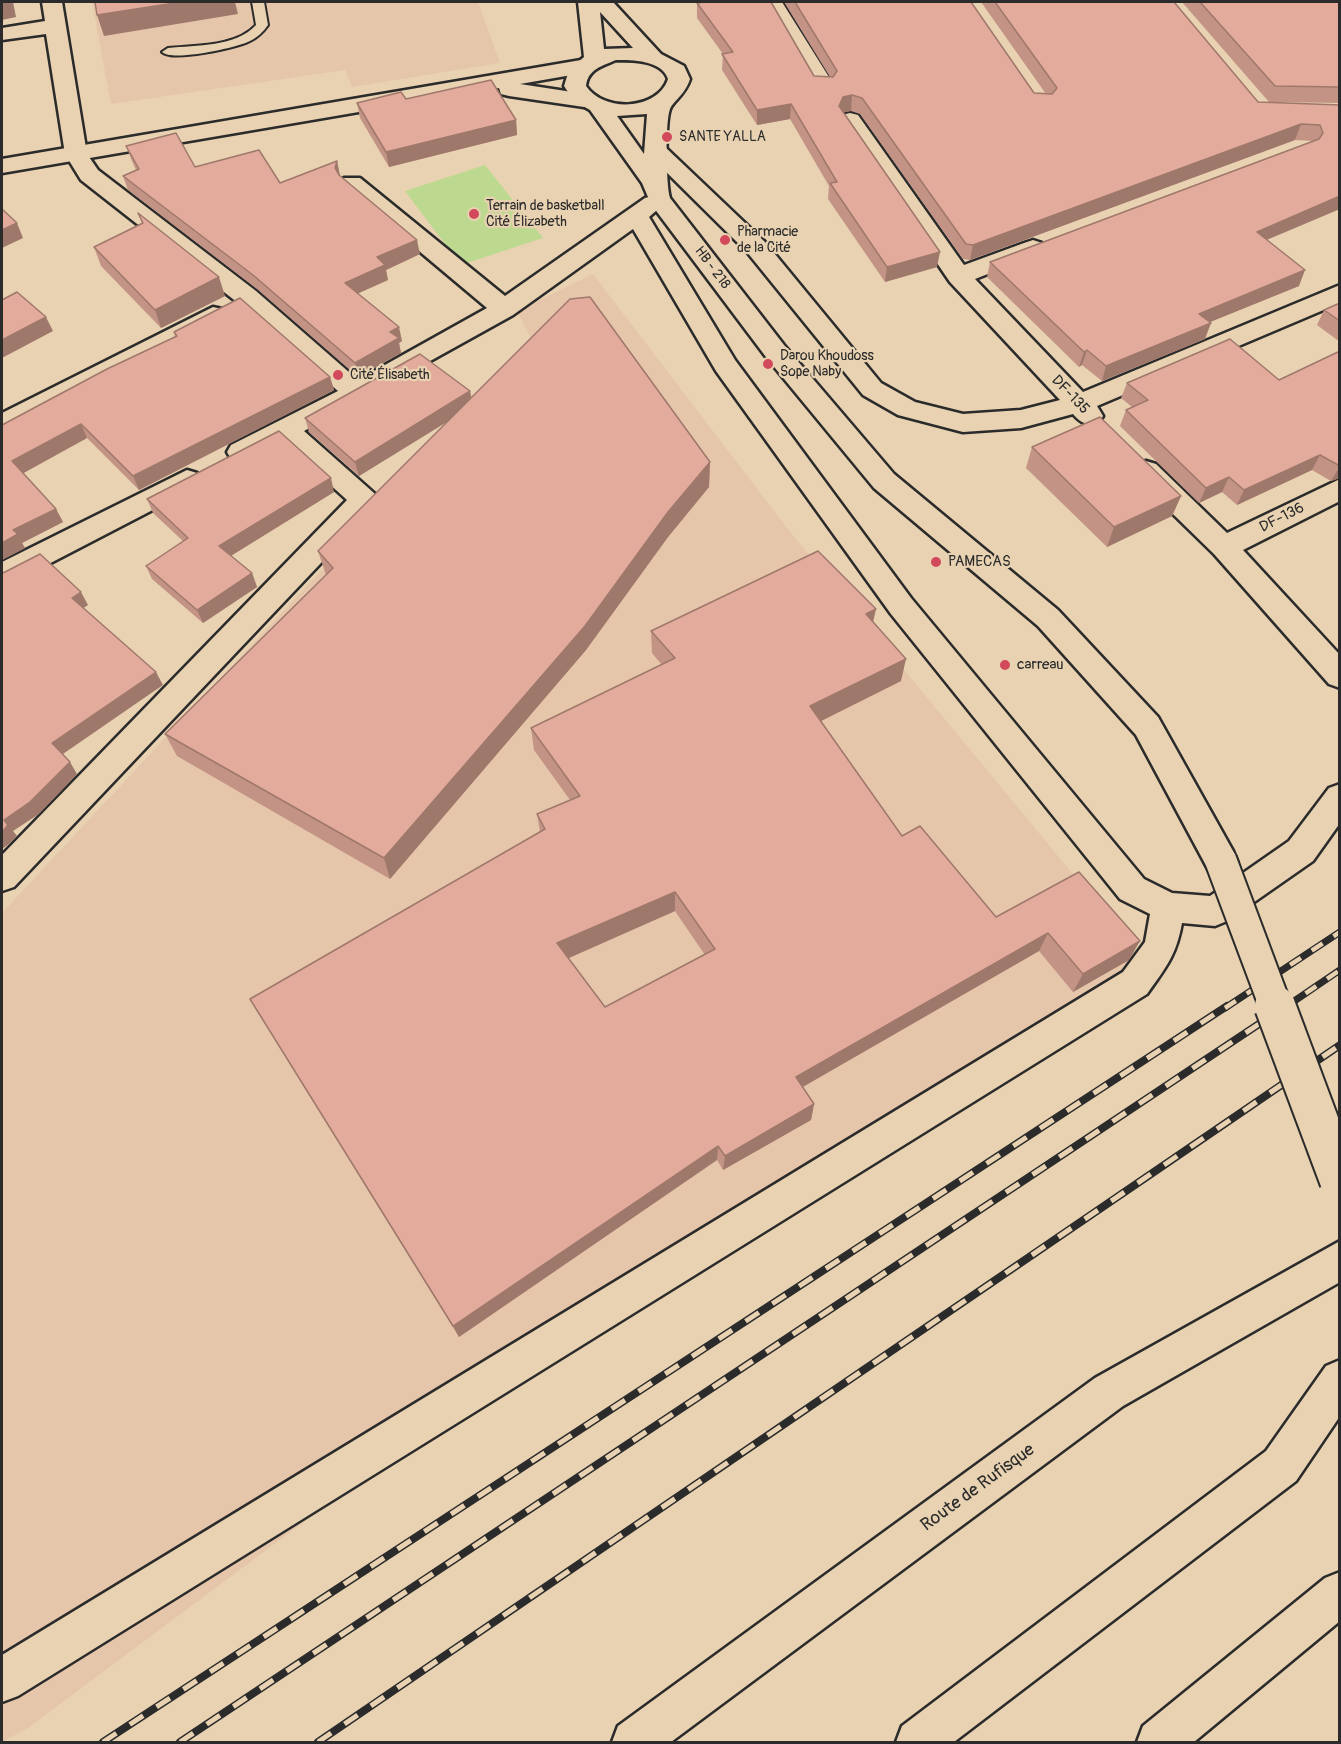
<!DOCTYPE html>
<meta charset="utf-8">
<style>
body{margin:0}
#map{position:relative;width:1341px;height:1744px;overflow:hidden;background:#e8d2b1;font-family:Pangolin,sans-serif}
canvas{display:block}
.frame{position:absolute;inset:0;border:3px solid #2b2b2b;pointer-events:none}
</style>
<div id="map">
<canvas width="1341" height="1744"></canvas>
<div class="frame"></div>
</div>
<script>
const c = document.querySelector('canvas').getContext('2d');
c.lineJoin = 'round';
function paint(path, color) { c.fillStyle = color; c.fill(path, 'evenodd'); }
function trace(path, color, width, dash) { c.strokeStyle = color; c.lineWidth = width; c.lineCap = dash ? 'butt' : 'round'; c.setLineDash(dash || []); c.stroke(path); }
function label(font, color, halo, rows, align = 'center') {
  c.font = font + ' Pangolin,sans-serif'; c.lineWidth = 4.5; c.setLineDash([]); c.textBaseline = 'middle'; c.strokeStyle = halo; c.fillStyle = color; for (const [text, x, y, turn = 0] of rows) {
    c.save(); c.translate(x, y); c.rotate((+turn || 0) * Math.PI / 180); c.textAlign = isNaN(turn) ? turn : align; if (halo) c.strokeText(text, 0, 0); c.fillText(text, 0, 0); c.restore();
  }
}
const built = new Path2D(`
 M92,2h386l22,61 -148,24 -7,-17 -234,34z
 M593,274l194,254 375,454 -786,486 -348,260 -26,14v-829l531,-570 -16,-32z`);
const green = new Path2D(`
 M485,165l58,73 -82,27 -56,-74z`);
const service = new Path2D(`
 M252,2h12l4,23c-5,7 -10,12 -18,16 -14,7 -78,21 -88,11l6,-4c28,-3 68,-1 88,-23z`);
const minor = new Path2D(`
 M42,2h20l25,152 11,16 158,121 102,89 129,-72 -143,-120 -4,-5 4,-5h16l145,118 140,-98 8,-2 8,2 4,5 -16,14 86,143 176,238 233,281 28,14 38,3 79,-55 40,-53 11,-4v39l-27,38 -86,60 -12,5 -33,-3c-6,33 -16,44 -35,71l-1129,702 -16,6v-47l1121,-683 22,-30 5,-28 -30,-15 -229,-285 -175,-243 -83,-142 -120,86 -209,116 70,62 4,7 -4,7 -360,380 -12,4v-36l345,-355 -64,-58c-16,8 -33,22 -52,17l-4,-7 4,-7 107,-54 -100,-88 -157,-123 -16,-26 -19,-120 -44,6v-12l43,-7z
 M762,2h20l52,83 -3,5h-16z
 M850,113l8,2 106,150 60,-22 9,-3 9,3 3,5 -3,5 -67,26 108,113 257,-107v18l-243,103 6,10 -4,6c-12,4 -17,2 -26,-8l-52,14 -58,4 -65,-17 -35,-20 -116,-143 -102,-101 3,-5h16l101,96 116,141 34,19 48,12 58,-4 39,-10 -110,-118 -111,-162 3,-5z
 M213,307l9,2 4,6 -4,6 -211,110 -9,2v-20z
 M1146,461l10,3 71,69 113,-54v22l-97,49 97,105v33l-11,-4 -115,-130 -78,-76 -4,-7 4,-7z
 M187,470l10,3 4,7 -4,7 -185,96 -10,3v-24z`);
const tertiary = new Path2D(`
 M581,60l8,2 3,5 -3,5 -69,12 72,11 3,5 -3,5 -8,2 -75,-11 -8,-2 -2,-6 -497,85v-14z`);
const secondary = new Path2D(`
 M578,2h35l48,52 23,12 6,13c-5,16 -17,22 -20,30 -5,13 -4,75 0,89l114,147 110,129 164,136 100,107 75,134 4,10 -4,10 -12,4 -12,-4 -73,-136 -98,-109 -164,-138 -108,-131 -115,-153 -9,-21 -52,-73 -16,-9 -10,-15 5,-16 15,-13zM600,12l33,36 -29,1zM616,60c16,0 46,0 52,19 -10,31 -64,34 -82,7 2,-17 16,-20 30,-26zM647,114l-3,40 -27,-38z
 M1340,1241v41l-217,124 -452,336h-59l6,-16 477,-348z
 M1340,1360v56l-44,65 -342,261h-58l6,-16 364,-275 60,-85z
 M1340,1572v49l-146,121h-57l6,-16 182,-148z`);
const railFar1 = new Path2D(`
 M1225,1008l115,-76
 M1284,1008l56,-38`);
const rail = new Path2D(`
 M103,1742l1124,-736
 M180,1742l1106,-736
 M318,1742l1022,-697`);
const secondaryBridgeFar1 = new Path2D(`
 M1221,861l55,147`);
const secondaryBridge = new Path2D(`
 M1275,1006l65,174`);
const wall = new Path2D(`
 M784,2h187l63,91 12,1 -65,-92h193l84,100 82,3 -73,135 32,46 -90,36 -4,17 -103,42 -20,-16 -3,2 -92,-90 3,-15 323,-121 -18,-1 -325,120 -7,-1 -103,-145 -9,-3 -8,1 94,155 -52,15 -57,-83 1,-13 -39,-67 -33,6 -35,-55 1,-16 -26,-36v-15l117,73 16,1z
 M1182,2h158v101l-71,-1z
 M406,99l110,21 1,15 -128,32 -29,-49 -3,-15z
 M126,146l69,21 85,16 57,-22 3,15 80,78 -34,16 2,10 -30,13 44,48 -3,2 2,10 -43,24 -101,-88 -129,-99 -5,-14 13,-6 -4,-9z
 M138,213l87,83 -64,32 -60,-62 -7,-19 48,-24z
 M1340,303v39l-23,-17 7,-15z
 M174,332l156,45 4,13 -195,100 -52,-52 -64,35 33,36 7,13 -41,21 3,5 -23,12v-135l173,-88z
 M1340,351v127l-9,3 -19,-11 -75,35 -15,-13 -23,11 -79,-77 6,-16 6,-3 -11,-9 6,-15 152,-3z
 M470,391l1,7 239,64 -1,25 -41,50 -82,113 -196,229 -213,-123 -12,-22 161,-159 -8,-24 131,-131 -90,56 -50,-44 -4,-14z
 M1032,447l149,49 -9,20 -65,31 -81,-79z
 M334,492l-103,64 21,17 5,14 -54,36 -51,-44 -6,-13 37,-25 -30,-28 -6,-14z
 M873,623l28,58 -80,40 81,115 94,81 83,-45 50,88 -56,32 -34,-41 -236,136 11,17 -3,16 -88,50 -6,-10 -258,177 -209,-338 290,-167 -3,-18 33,-14 -36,-50 -3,-22 131,-63 -10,-12 -1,-22zM675,911l30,44 -100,52 -37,-49z`);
const shadedWall = new Path2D(`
 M10,2h3l3,15 -14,3v-16z
 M181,2h54l3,12 -134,22 -7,-21z
 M852,95l-1,16 -10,2 -2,-7 4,-9z
 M791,104l-1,15 -33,6v-15z
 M516,120l1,15 -128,32 -3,-15z
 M1301,124l-6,16 -325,120 3,-15z
 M337,161l3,15 -5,-8z
 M1340,196v13l-90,38 7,-15z
 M17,223l6,15 -21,10v-18z
 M417,240l3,14 -34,16 2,10 -40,18 -3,-15 32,-26z
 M940,252l-3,15 -52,15 2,-15z
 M1305,270l-6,16 -106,43 6,-15z
 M219,277l6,19 -64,32 -6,-18z
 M46,317l7,14 -51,27v-18z
 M1211,323l-6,16 -103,42 4,-15z
 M399,327l3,14 -3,2 2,10 -43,24 -3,-14 35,-31z
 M1087,350l-5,15 -3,2 5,-15z
 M330,377l4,13 -195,100 -6,-14z
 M470,391l3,15 -114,70 -4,-14z
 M81,424l6,14 -67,37 -8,-14z
 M1320,455l-8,15 -75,35 7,-15z
 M710,462l-1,25 -41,50 -82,113 -196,229 -6,-21z
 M1340,466v12l-9,3z
 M1229,477l-7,15 -23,11 7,-15z
 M331,478l3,14 -110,68 -5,-14z
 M1181,496l-9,20 -65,31 7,-20z
 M56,509l7,13 -41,21 3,5 -23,12v-17l11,-13z
 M252,573l5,14 -54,36 -6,-13z
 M81,592l7,13 -9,6 -7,-13z
 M876,609l-5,23 -5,-18z
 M906,659l-5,22 -94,47 3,-22z
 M156,672l7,13 -103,71 -8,-13z
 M70,762l7,12 -38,40 -26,17 4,5 -8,8 -7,5v-17l2,-12z
 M675,892v19l-115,51 -3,-19z
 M1048,933l-9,18 -247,142 4,-16z
 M1140,941l-11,19 -56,32 10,-18z
 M814,1104l-3,16 -88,50 2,-14z
 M718,1146l-1,14 -258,177 -6,-11z`);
const building = new Path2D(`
 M2,2h8l1,1 -9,1z
 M95,2h86l-84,13z
 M704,2h67l43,74 19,1 4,-6 -42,-69h176l63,91 18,1 5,-6 -62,-86h179l84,100 82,3v91l-83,36 48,38 -106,44 12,9 -105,43 -19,-16 -3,2 -94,-90 329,-123 4,-6 -3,-8 -19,-1 -328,121 -7,-1 -104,-146 -10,-3 -9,2 -4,9 101,146 -53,15 -57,-84 7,-1 -46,-78 -34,6 -35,-56 11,-2 -36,-49z
 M1200,2h140v85l-65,-1z
 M491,80l25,40 -130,32 -29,-49 44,-11 5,7z
 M176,133l19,34 64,-17 21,33 57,-22 -2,7 4,7 78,65 -40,17 8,8 -40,18 54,44 -9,5 9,6 -44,25 -102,-88 -130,-99 16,-7 -13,-23z
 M2,209l15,14 -15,7z
 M138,213l81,64 -64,33 -61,-63 49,-24z
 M17,292l29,25 -44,23v-40z
 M590,297l120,165 -42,50 -83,114 -201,232 -219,-124 168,-166 -15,-17 252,-252z
 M240,298l90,79 -197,99 -52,-52 -69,37 44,48 -43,21 5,4 -16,9v-118l105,-56 70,-33 -3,-4z
 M1340,303v18l-16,-11z
 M1230,339l49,41 61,-29v115l-20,-11 -76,35 -15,-13 -23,11 -80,-78 22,-10 -21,-17z
 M420,354l50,37 -115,71 -50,-44z
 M1100,417l81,79 -67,31 -82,-80z
 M279,431l52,47 -112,68 33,27 -55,37 -51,-44 42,-28 -41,-39z
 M818,551l58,58 -10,5 40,45 -96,47 92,130 18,-10 76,91 83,-45 61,69 -57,33 -35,-41 -252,144 18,27 -89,52 -7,-10 -265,180 -203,-327 295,-170 -8,-15 43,-18 -49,-68 144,-70 -24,-27zM675,892l40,57 -110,58 -48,-64z
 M40,554l41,38 -9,6 84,74 -104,71 18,19 -40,40 -26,18 4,5 -6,7v-259l3,-1z`);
const markers = [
 [667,137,6,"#d1495b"],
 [474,214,6,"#d1495b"],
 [725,240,6,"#d1495b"],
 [768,364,6,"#d1495b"],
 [338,375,6,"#d1495b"],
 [936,562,6,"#d1495b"],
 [1005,665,6,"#d1495b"]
];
const farPoinames = [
 ["SANTE YALLA",679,137],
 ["Terrain de basketball",486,206],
 ["Cité Élizabeth",486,222],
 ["Pharmacie",737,232],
 ["de la Cité",737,248],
 ["Darou Khoudoss",780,356],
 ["Sope Naby",780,372],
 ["Cité Élisabeth",350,375]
];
const farStreetnames = [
 ["HB - 218",712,268,53]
];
const streetNames = [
 ["DF-135",1070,395,46],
 ["DF-136",1282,518,-27]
];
const poiNames = [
 ["PAMECAS",948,562],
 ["carreau",1017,665]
];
const nearStreetnames = [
 ["Route de Rufisque",978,1488,-36]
];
paint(built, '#e6c6aa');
paint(green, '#bdd990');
trace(service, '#2b2b2b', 4);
trace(minor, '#2b2b2b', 5);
trace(tertiary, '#2b2b2b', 5);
trace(secondary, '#2b2b2b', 5);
paint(service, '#e8d2b1');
paint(minor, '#e8d2b1');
paint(tertiary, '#e8d2b1');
paint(secondary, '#e8d2b1');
trace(railFar1, '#2b2b2b', 7);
trace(rail, '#2b2b2b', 8);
trace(railFar1, '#e8d2b1', 4.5, [13]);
trace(rail, '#e8d2b1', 5, [16]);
trace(secondaryBridgeFar1, '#2b2b2b', 35, []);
trace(secondaryBridge, '#2b2b2b', 44, []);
trace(secondaryBridgeFar1, '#e8d2b1', 31);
trace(secondaryBridge, '#e8d2b1', 40);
paint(wall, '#c39385');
paint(shadedWall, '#9f786c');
paint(building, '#e3ab9b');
trace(building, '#9f786c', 1.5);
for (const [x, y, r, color] of markers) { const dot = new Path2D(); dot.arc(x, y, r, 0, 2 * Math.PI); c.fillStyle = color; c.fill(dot); trace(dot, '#e8d2b1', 2); }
label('14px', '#2b2b2b', '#e8d2b1', farPoinames, 'left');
label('14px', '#2b2b2b', '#e8d2b1', farStreetnames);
label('15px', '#2b2b2b', '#e8d2b1', streetNames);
label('15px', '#2b2b2b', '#e8d2b1', poiNames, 'left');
label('18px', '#2b2b2b', '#e8d2b1', nearStreetnames);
</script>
